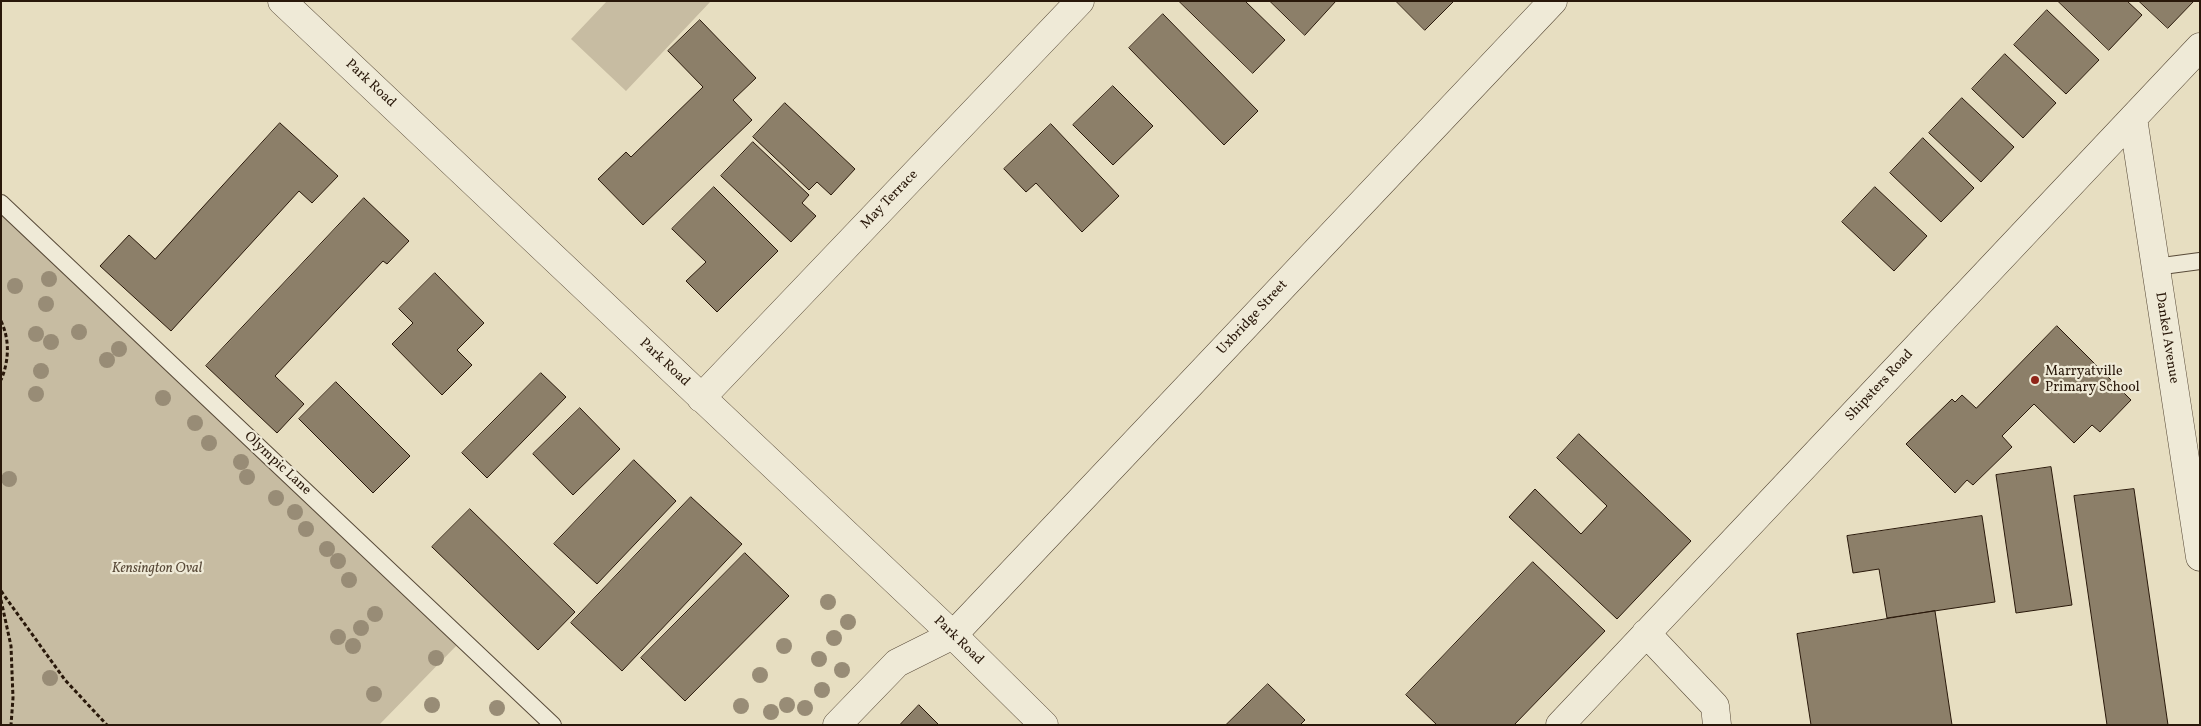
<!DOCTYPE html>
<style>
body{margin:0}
#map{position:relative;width:2201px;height:726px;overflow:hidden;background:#e7dec1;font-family:Vollkorn,serif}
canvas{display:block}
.frame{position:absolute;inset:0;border:2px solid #29180a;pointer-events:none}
</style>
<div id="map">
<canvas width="2201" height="726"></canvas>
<div class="frame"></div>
</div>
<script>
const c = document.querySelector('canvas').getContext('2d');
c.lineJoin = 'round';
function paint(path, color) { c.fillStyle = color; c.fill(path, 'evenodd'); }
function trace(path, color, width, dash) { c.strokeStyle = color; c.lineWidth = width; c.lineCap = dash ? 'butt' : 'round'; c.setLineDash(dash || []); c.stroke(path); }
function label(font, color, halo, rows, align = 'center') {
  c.font = font + ' Vollkorn,serif'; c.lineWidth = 4.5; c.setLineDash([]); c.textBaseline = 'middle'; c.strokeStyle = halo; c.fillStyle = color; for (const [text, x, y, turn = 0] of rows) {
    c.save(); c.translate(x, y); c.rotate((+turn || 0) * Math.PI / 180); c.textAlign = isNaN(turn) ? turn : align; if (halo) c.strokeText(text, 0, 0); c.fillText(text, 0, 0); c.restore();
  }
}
const green = new Path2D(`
 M607,1h104l-85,90 -55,-52z
 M1,201l457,443 -79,81h-378z`);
const building = new Path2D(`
 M1179,1h66l40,39 -32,33z
 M1270,1h66l-31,34z
 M1396,1h58l-29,29z
 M2058,1h69l15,14 -33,35z
 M2139,1h55l-26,27z
 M2047,10l52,50 -33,34 -52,-49z
 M1163,14l95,97 -34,34 -95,-97z
 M700,20l56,58 -23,22 19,20 -109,105 -45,-46 28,-27 5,5 72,-70 -35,-36z
 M2005,54l51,49 -33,35 -51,-49z
 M1113,86l40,40 -40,39 -40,-40z
 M1962,98l52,49 -33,35 -52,-49z
 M785,103l70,66 -24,26 -14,-13 -8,8 -56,-53z
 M280,123l58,53 -26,27 -13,-12 -128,140 -71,-65 29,-31 26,24z
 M1051,124l68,72 -37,36 -46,-49 -10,9 -22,-23z
 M1923,138l51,50 -33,34 -51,-49z
 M753,142l56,53 -7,8 14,13 -25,26 -70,-66z
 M714,187l64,64 -61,61 -31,-31 20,-19 -34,-33z
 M1875,187l52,49 -33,35 -52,-49z
 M364,198l45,43 -22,23 -4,-3 -108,115 29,28 -27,29 -71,-67z
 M435,273l49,50 -27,27 15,15 -30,30 -50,-51 21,-21 -14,-14z
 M2057,326l74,74 -31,32 -8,-7 -18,18 -40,-39 -32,32 10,11 -39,38 -6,-5 -12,13 -49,-49 46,-45 3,3 7,-7 14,13z
 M541,373l25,24 -79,81 -25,-25z
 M336,382l74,74 -37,37 -74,-74z
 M580,408l40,41 -47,46 -40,-41z
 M1579,434l112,107 -74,78 -108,-102 26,-28 46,45 26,-28 -50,-48z
 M634,460l42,41 -79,83 -43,-40z
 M2051,467l21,138 -56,8 -20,-138z
 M2134,489l34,236h-61l-33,-229z
 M691,497l51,47 -120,127 -51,-48z
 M470,509l105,103 -37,38 -106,-103z
 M1982,516l13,86 -108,16 -8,-49 -26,4 -6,-37z
 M745,553l44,43 -104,105 -44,-43z
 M1533,562l72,69 -91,94h-77l-31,-30z
 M1935,611l17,114h-141l-14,-91z
 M1268,684l37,36 -5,5h-74z
 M919,705l20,20h-39z`);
const path = new Path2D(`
 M1,321c9,19 8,40 0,59
 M1,591l64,89 42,45
 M1,600l10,46 2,52 -2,27`);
const service = new Path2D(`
 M1,203l552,522
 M2155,267l45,-6`);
const minor = new Path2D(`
 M282,1l671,634 91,90
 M2133,118l67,439
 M701,398l379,-397
 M1646,633l69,73 2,19
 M837,725l60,-62 56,-28 600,-634
 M1560,725l640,-678`);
const trees = [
 [49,279],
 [15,286],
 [46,304],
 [79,332],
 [36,334],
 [51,342],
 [119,349],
 [107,360],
 [41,371],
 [36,394],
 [163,398],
 [195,423],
 [209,443],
 [241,462],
 [247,477],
 [9,479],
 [276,498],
 [295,512],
 [306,529],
 [327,549],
 [338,561],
 [349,580],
 [828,602],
 [375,614],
 [848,622],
 [361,628],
 [338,637],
 [834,638],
 [353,646],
 [784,646],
 [436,658],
 [819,659],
 [842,670],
 [760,675],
 [50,678],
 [822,690],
 [374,694],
 [432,705],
 [787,705],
 [741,706],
 [497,708],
 [805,708],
 [771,712]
];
const markers = [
 [2035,380,5,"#8f2418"]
];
const streetNames = [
 ["Park Road",370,84,43],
 ["May Terrace",890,200,-46],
 ["Uxbridge Street",1253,318,-47],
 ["Dankel Avenue",2166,338,81],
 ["Park Road",664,363,43],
 ["Shipsters Road",1880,386,-47],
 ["Olympic Lane",277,464,43],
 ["Park Road",958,641,44]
];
const poiNames = [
 ["Marryatville",2045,372],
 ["Primary School",2045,388]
];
const parkNames = [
 ["Kensington Oval",157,569]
];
paint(green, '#c7bca2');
paint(building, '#8c7f69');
trace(building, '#29180a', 1);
trace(service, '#584a38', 18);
trace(minor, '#584a38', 29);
trace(path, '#29180a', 3, [4, 2.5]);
trace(service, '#efead7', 16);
trace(minor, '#efead7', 28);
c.fillStyle = '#988c76';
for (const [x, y] of trees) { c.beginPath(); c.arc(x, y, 8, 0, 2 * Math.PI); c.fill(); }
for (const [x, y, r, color] of markers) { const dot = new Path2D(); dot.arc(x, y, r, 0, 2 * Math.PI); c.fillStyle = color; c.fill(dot); trace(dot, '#efead7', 2); }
label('14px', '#29180a', '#efead7', streetNames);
label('14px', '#29180a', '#efead7', poiNames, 'left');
label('italic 14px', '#584938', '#efead7', parkNames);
</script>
